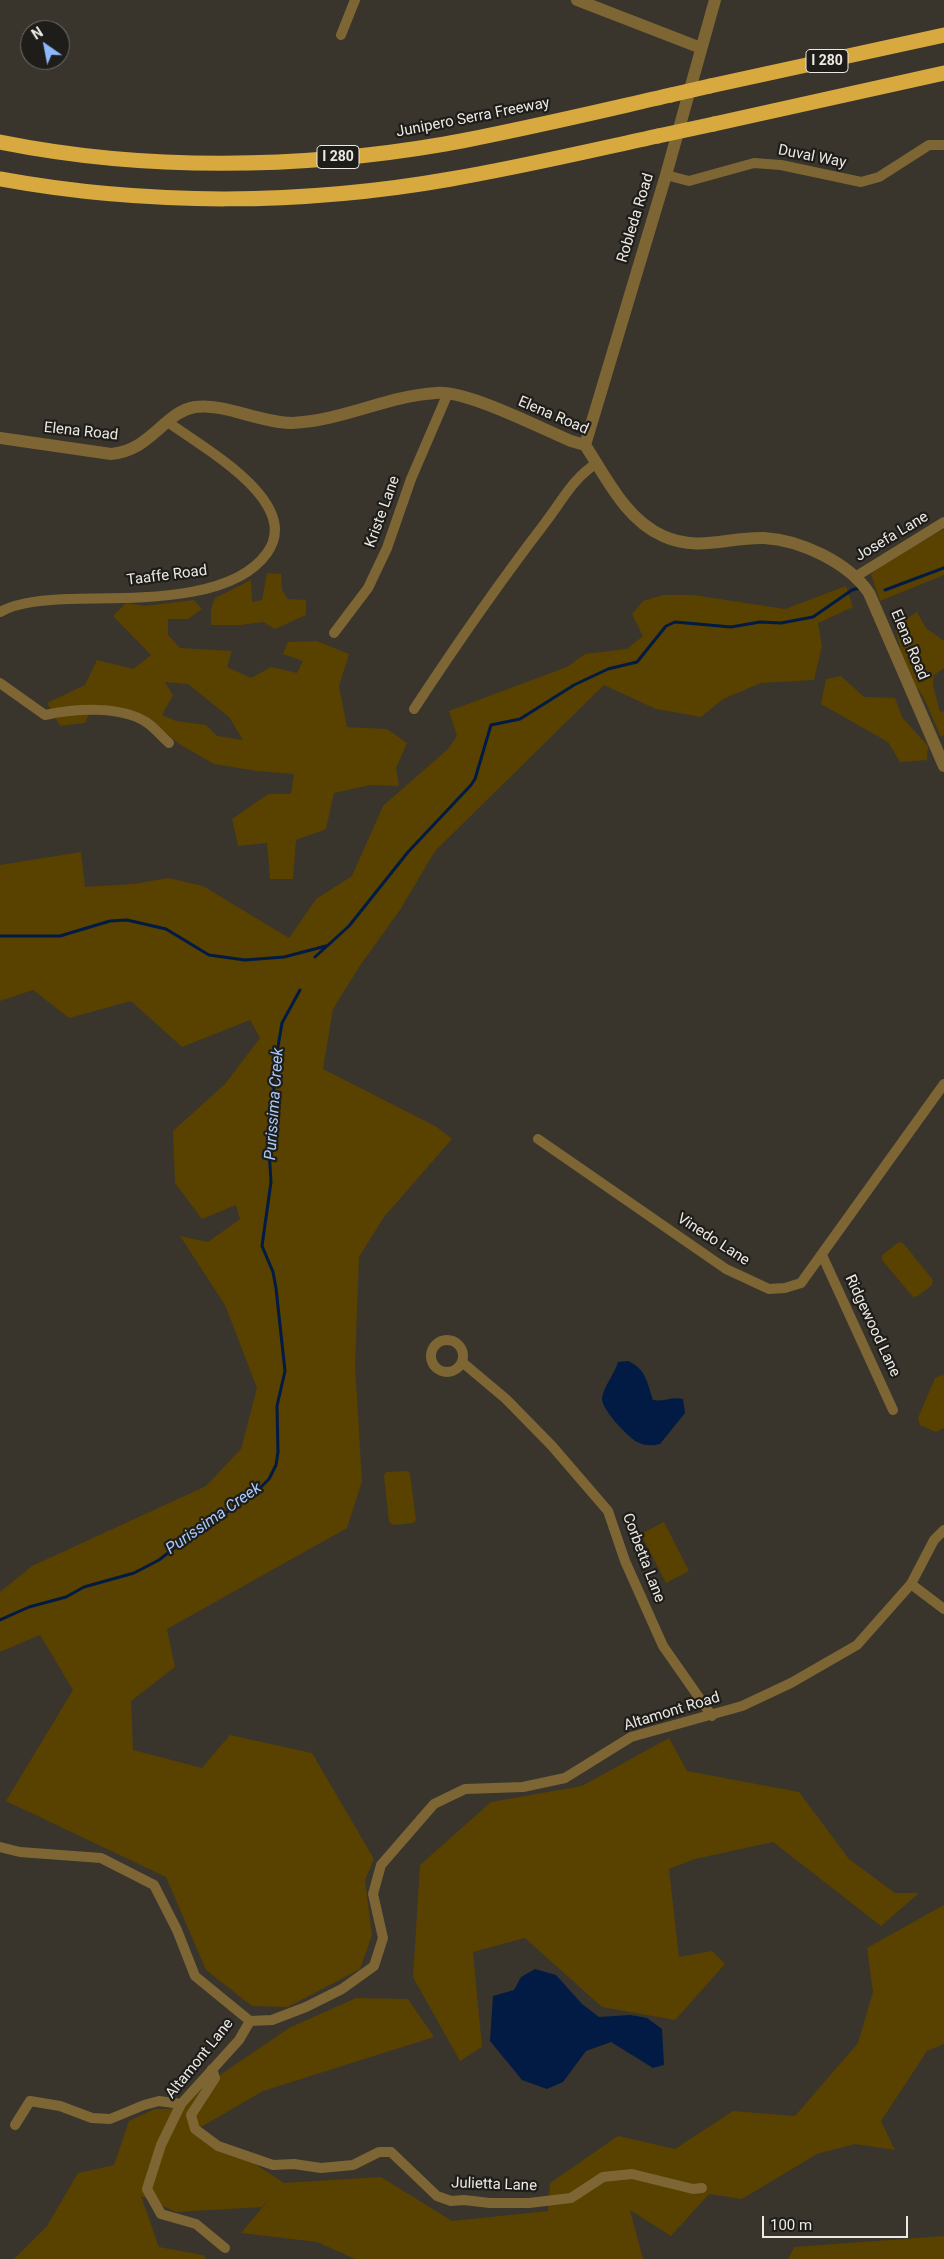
<!DOCTYPE html>
<style>
body{margin:0}
#map{position:relative;width:944px;height:2259px;overflow:hidden;background:#39352c;font-family:Roboto,sans-serif}
canvas{display:block}
.north{position:absolute;left:20px;top:20px;width:50px;height:50px;box-sizing:border-box;background:#1e1d19;border:1px solid #706f6a;border-radius:50%;rotate:327deg;font-size:14px;font-weight:700;line-height:20px;text-align:center;color:#ece9e4}
.north::after{content:'';display:block;margin:auto;width:18px;height:22px;background:#8eb9fd;clip-path:polygon(50% 0,100% 100%,50% 72%,0 100%)}
.scale{position:absolute;left:762px;top:2216px;width:146px;height:22px;box-sizing:border-box;border:2px solid #ece9e4;border-top:0;padding-left:6px;font-size:15px;line-height:18px;white-space:nowrap;color:#ece9e4;-webkit-text-stroke:4px #1e1d19;paint-order:stroke}
</style>
<div id="map">
<canvas width="944" height="2259"></canvas>
<div class="north">N</div>
<div class="scale">100 m</div>
</div>
<script>
const c = document.querySelector('canvas').getContext('2d');
c.lineJoin = 'round';
function paint(path, color) { c.fillStyle = color; c.fill(path, 'evenodd'); }
function trace(path, color, width, dash) { c.strokeStyle = color; c.lineWidth = width; c.lineCap = dash ? 'butt' : 'round'; c.setLineDash(dash || []); c.stroke(path); }
function label(font, color, halo, rows, align = 'center') {
  c.font = font + ' Roboto,sans-serif'; c.lineWidth = 4.5; c.setLineDash([]); c.textBaseline = 'middle'; c.strokeStyle = halo; c.fillStyle = color; for (const [text, x, y, turn = 0] of rows) {
    c.save(); c.translate(x, y); c.rotate((+turn || 0) * Math.PI / 180); c.textAlign = isNaN(turn) ? turn : align; if (halo) c.strokeText(text, 0, 0); c.fillText(text, 0, 0); c.restore();
  }
}
const green = new Path2D(`
 M944,529v46l-64,26 -9,-27 19,-16z
 M267,573l14,1 1,16 6,9 18,1v15l-31,14 -12,-7 -22,3h-30v-16l4,-11 36,-18 1,22 10,-2z
 M846,586l7,21 -35,16 4,23 -8,34 -53,3 -38,16 -22,18 -45,-8 -52,-24 -169,166 -35,59 -39,54 -28,45 -10,60 114,58 15,12 -68,78 -25,40 -4,108 7,116 -15,47 -180,101 8,38 -44,34 2,49 69,18 28,-33 82,18 62,106 -9,21 7,55 -12,34 -72,38 -36,-1 -46,-36 -40,-93 -160,-76 67,-111 -33,-55 -40,17v-60l32,-26 174,-80 35,-37 16,-61 -32,-83 -45,-69 28,6 32,-23 -4,-14 -34,14 -27,-36 -2,-52 52,-47 35,-46 -10,-18 -68,27 -51,-46 -62,17 -36,-28 -33,11v-136l81,-13 4,35 49,-3 34,-6 35,8 86,52 27,-39 36,-23 31,-70 65,-57 9,-13 -8,-25 118,-44 18,-13 42,-5 16,-13 -11,-22 11,-13 20,-6h30l92,14z
 M194,600l8,9 -14,10h-20v16l12,13 52,3 -5,16 24,11 20,-11 26,6 6,-12 -20,-7 5,-12 29,-1 32,13 -10,32 8,41 40,2 20,14 -11,25 3,18 -28,-1 -37,8 -8,36 -30,11 -3,39h-23l-3,-36 -29,3 -6,-27 36,-25h23l3,-20 -37,-3 -43,-7 -35,-20 -32,-27 -54,-11 -8,17 -25,3 -13,-23 38,-18 12,-25 36,9 18,-14 -38,-39 13,-13 19,3zM165,682l23,2 41,33 14,23 -26,-4 -11,-11 -30,-4 -14,-6 11,-20z
 M917,612l9,16 18,13v27l-10,7 -1,10 7,27 4,-1v24l-3,2 -18,-41 -17,-23 -11,-47z
 M841,676l23,21 31,1 7,19 26,29 -1,14 -27,2 -12,-20 -67,-38 5,-25z
 M899,1242l4,1 30,37 -1,5 -14,11 -5,1 -31,-37v-5z
 M942,1375l2,1v52l-8,4 -16,-7 -2,-7 17,-40z
 M406,1471l4,2 6,47 -3,3 -20,2 -4,-3 -5,-46 2,-4z
 M664,1522l25,49 -23,12 -25,-49z
 M669,1738l18,33 112,21 50,67 46,34h24l-38,33 -108,-84 -78,17 -26,10 10,88 33,-6 13,13 -50,56 -73,-13 -77,-69 -52,14 9,95 -22,14 -47,-84 7,-112 71,-63 91,-16z
 M944,1905v139l-17,7 -46,70 14,29 -40,-6 -38,10 -75,45 -33,-5 -38,42 -41,-26 13,49h-288l-38,-17 -76,-9 31,-37 -10,11 -86,5 -35,-16 18,51 44,8 3,4h-192l33,-33 31,-53 36,-8 15,-44 26,-12h15l119,-81 67,-30 52,1 26,38 -171,54 -69,40 58,31 32,21 97,-6 71,44 96,-10 2,-28 68,-47 57,13 58,-38 62,5 63,-73 15,-51 -6,-44z
 M944,2236v23h-156l6,-12z`);
const water = new Path2D(`
 M628,1361c18,8 19,21 25,39 11,2 19,-4 30,-1l2,14 -25,31c-8,2 -15,2 -23,-2 -10,-6 -36,-33 -35,-44 2,-12 13,-25 16,-36z
 M535,1969l21,6 26,29 17,13 31,-2 17,3 15,11 2,36 -11,3 -42,-26 -25,9 -23,31 -16,7 -25,-9 -32,-39 3,-45 21,-6 7,-13z`);
const stream = new Path2D(`
 M885,590l59,-22
 M0,936h60l50,-15 17,-1 39,9 43,26 36,5 39,-3 42,-11
 M315,957l34,-31 59,-74 63,-67 4,-6 16,-54 29,-6 54,-34 34,-16 29,-7 29,-36 9,-4 56,5 29,-5 21,1 32,-6 39,-27 8,-2
 M0,1620l29,-13 37,-10 18,-10 50,-14 25,-13 32,-25 61,-39 17,-17 7,-14 2,-13 -1,-46 8,-35 -9,-83 -3,-16 -11,-26 9,-64 -2,-33 6,-40 -2,-33 9,-53 18,-33`);
const minor = new Path2D(`
 M341,35l14,-35
 M666,175l23,6 65,-18 27,2 80,17 18,-5 50,-32h15
 M855,577l89,-55
 M0,612c20,-11 48,-12 70,-13 56,-2 161,5 197,-46 37,-51 -66,-106 -99,-131
 M334,633l34,-45 19,-40 24,-69 37,-86
 M0,683l45,32c29,-6 74,-10 101,7 8,5 15,14 23,21
 M414,709c42,-64 85,-126 131,-186 17,-22 28,-45 52,-60
 M538,1139l188,130 43,20 16,-1 16,-5 143,-199
 M822,1255l71,155
 M431 1356a16 16 0 1 1 32 0a16 16 0 1 1-32 0Z
 M462,1362l44,37 46,47 56,65 17,50 38,85 49,70
 M911,1584l33,25
 M0,1847l20,5 81,6 53,27 23,45 18,46 55,45 22,-1 34,-13 36,-18 32,-23 9,-28 -10,-44 8,-29 53,-61 31,-15 58,-2 42,-9 66,-41 111,-31 49,-23 66,-38 54,-61 23,-44 10,-10
 M212,2069l3,9 -24,37 4,14 23,17 55,19 21,-1 27,4 32,-3 26,-13h12l46,44 14,5 13,-1 26,3h39l42,-5 32,-21 29,-3 61,15 9,-1
 M15,2125l15,-24 30,5 32,12 18,1 34,-14 15,-4 22,3
 M225,2248l-29,-24 -35,-10 -14,-25 14,-44 20,-41 58,-64 11,-19`);
const tertiary = new Path2D(`
 M577,0l124,48
 M0,438l111,16c40,-3 53,-42 84,-47 30,-4 65,16 97,16 50,-2 95,-27 144,-30 31,-3 104,35 135,48l14,4c21,32 41,75 78,91 35,16 65,1 101,2 36,2 84,24 105,55l75,173
 M585,445l81,-270 49,-175`);
const motorway = new Path2D(`
 M710,86l234,-51
 M714,124l230,-51
 M0,142c144,29 300,27 445,2 76,-14 151,-32 226,-49
 M0,179c147,27 304,26 451,0 70,-12 138,-28 207,-43`);
const motorwayBridge = new Path2D(`
 M671,95l39,-9
 M658,136l56,-12`);
const shields = [
 [827,61,42],
 [338,157,42]
];
const shieldNames = [
 ["I 280",827,61],
 ["I 280",338,157]
];
const streetNames = [
 ["Junipero Serra Freeway",473,118,-11],
 ["Duval Way",812,157,11],
 ["Robleda Road",636,218,-73],
 ["Elena Road",553,416,23],
 ["Elena Road",81,432,6],
 ["Kriste Lane",383,512,-70],
 ["Josefa Lane",892,537,-31],
 ["Taaffe Road",167,576,-7],
 ["Elena Road",909,645,67],
 ["Vinedo Lane",713,1240,33],
 ["Ridgewood Lane",872,1326,65],
 ["Corbetta Lane",643,1558,69],
 ["Altamont Road",672,1712,-17],
 ["Altamont Lane",200,2059,-51],
 ["Julietta Lane",494,2185,2]
];
const waterNames = [
 ["Purissima Creek",275,1104,-86],
 ["Purissima Creek",214,1519,-35]
];
paint(green, '#594100');
paint(water, '#021b44');
trace(stream, '#021b44', 3);
trace(minor, '#7d6634', 10);
trace(tertiary, '#7d6634', 12);
trace(motorway, '#d7a93e', 15);
trace(motorwayBridge, '#d7a93e', 15);
for (const [x, y, w] of shields) { const box = new Path2D(); box.roundRect(x - w / 2, y - 11.5, w, 23, 4); c.fillStyle = '#1e1d19'; c.fill(box); trace(box, '#ece9e4', 1); }
label('bold 14px', '#ece9e4', null, shieldNames);
label('15px', '#ece9e4', '#1e1d19', streetNames);
label('italic 16px', '#a9cafe', '#1e1d19', waterNames);
</script>
